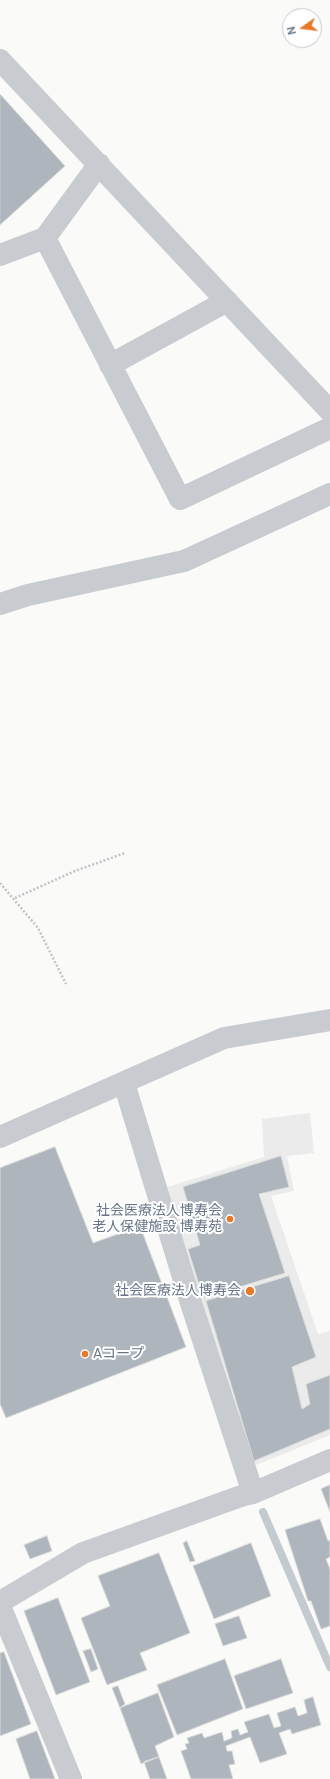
<!DOCTYPE html>
<meta charset="utf-8">
<style>
body{margin:0}
#map{position:relative;width:330px;height:1779px;overflow:hidden;background:#fafaf8;font-family:"DM Sans",sans-serif}
canvas{display:block}
.north{position:absolute;left:282px;top:8px;width:40px;height:40px;box-sizing:border-box;background:#fff;border:1px solid #c3c8d0;border-radius:50%;rotate:256deg;font-size:11px;font-weight:700;line-height:16px;text-align:center;color:#687589}
.north::after{content:'';display:block;margin:auto;width:14px;height:18px;background:#e7792b;clip-path:polygon(50% 0,100% 100%,50% 72%,0 100%)}
</style>
<div id="map">
<canvas width="330" height="1779"></canvas>
<div class="north">N</div>
</div>
<script>
const c = document.querySelector('canvas').getContext('2d');
c.lineJoin = 'round';
function paint(path, color) { c.fillStyle = color; c.fill(path, 'evenodd'); }
function trace(path, color, width, dash) { c.strokeStyle = color; c.lineWidth = width; c.lineCap = dash ? 'butt' : 'round'; c.setLineDash(dash || []); c.stroke(path); }
function label(font, color, halo, rows, align = 'center') {
  c.font = font + ' "DM Sans","Noto Sans JP",sans-serif'; c.lineWidth = 4; c.setLineDash([]); c.textBaseline = 'middle'; c.strokeStyle = halo; c.fillStyle = color; for (const [text, x, y, turn = 0] of rows) {
    c.save(); c.translate(x, y); c.rotate((+turn || 0) * Math.PI / 180); c.textAlign = isNaN(turn) ? turn : align; if (halo) c.strokeText(text, 0, 0); c.fillText(text, 0, 0); c.restore();
  }
}
const built = new Path2D(`
 M310,1113l4,40 -27,3 7,35 -23,5 47,138 12,-3v104l-79,32 -87,-279 100,-31 -2,-38z`);
const stream = new Path2D(`
 M263,1512l67,155`);
const building = new Path2D(`
 M0,94l65,72 -65,59z
 M55,1147l38,96 47,-17 46,121 -180,71 -6,-14v-236z
 M281,1156l8,31 -30,7 26,79 -82,25 -15,-49 12,-4 -17,-58z
 M289,1276l27,81 -24,10 10,42 8,-5 -4,-20 24,-9v54l-76,32 -48,-160z
 M330,1485v27l-9,-23z
 M320,1519l8,22 2,-1v17l-4,2 4,10v57l-9,3 -10,-28h-3l-23,-71z
 M47,1536l5,15 -22,8 -6,-14z
 M187,1541l8,20 -5,1 -7,-19z
 M251,1543l20,53 -57,23 -21,-53z
 M159,1553l31,80 -50,20 7,17 -40,15 -26,-67 29,-12 -12,-30z
 M58,1598l32,84 -34,13 -32,-84z
 M239,1616l8,22 -24,8 -8,-22z
 M91,1649l7,20 -7,3 -8,-21z
 M4,1652l27,72 -31,12v-83z
 M225,1659l18,50 -66,26 -20,-50z
 M281,1659l12,34 -47,16 -12,-33z
 M118,1686l7,18 -5,4 -8,-20z
 M158,1693l16,44 -19,9 4,11 -18,7 -21,-56z
 M313,1697l8,28 -29,9 -2,-5 -11,4 8,21 -27,9 -10,-26 -24,9 1,5h5l3,13 -6,1 4,14h-42l-10,-28 6,-2 -2,-5 4,-1 -2,-5 15,-5 2,5 18,-6 2,9 8,-3 -1,-7 7,-2 2,6 8,-3 -4,-10 25,-8 5,14 7,-2 -4,-13 18,-6 3,9 9,-3 -3,-13z
 M37,1731l18,48h-25l-14,-40z
 M159,1757l8,22h-17l-6,-17z`);
const path = new Path2D(`
 M0,883l38,45 28,56
 M15,898l60,-27 50,-18`);
const minor = new Path2D(`
 M0,60l330,351
 M99,164l-54,74 135,261 150,-71
 M0,255l45,-17
 M110,365l117,-64
 M0,604l28,-9 156,-34 146,-67
 M124,1083l66,217 63,193
 M0,1137l224,-99 106,-18
 M0,1602l83,-49 161,-58 9,-2 77,-33
 M0,1606l71,173`);
const markers = [
 [230,1219,4,"#e7792b"],
 [250,1291,5,"#e7792b"],
 [85,1354,4,"#e7792b"]
];
const poiNames = [
 ["社会医療法人博寿会",222,1211],
 ["老人保健施設 博寿苑",222,1227],
 ["社会医療法人博寿会",241,1291],
 ["Aコープ",93,1354,"left"]
];
paint(built, '#ebebeb');
trace(stream, '#c3cad0', 8);
paint(building, '#aeb5bd');
trace(building, '#dcdcda', 1);
trace(path, '#c1c3c6', 2.5, [2, 2]);
trace(minor, '#c8cbcf', 22);
for (const [x, y, r, color] of markers) { const dot = new Path2D(); dot.arc(x, y, r, 0, 2 * Math.PI); c.fillStyle = color; c.fill(dot); trace(dot, '#fff', 1.5); }
label('14px', '#687589', '#fff', poiNames, 'right');
</script>
